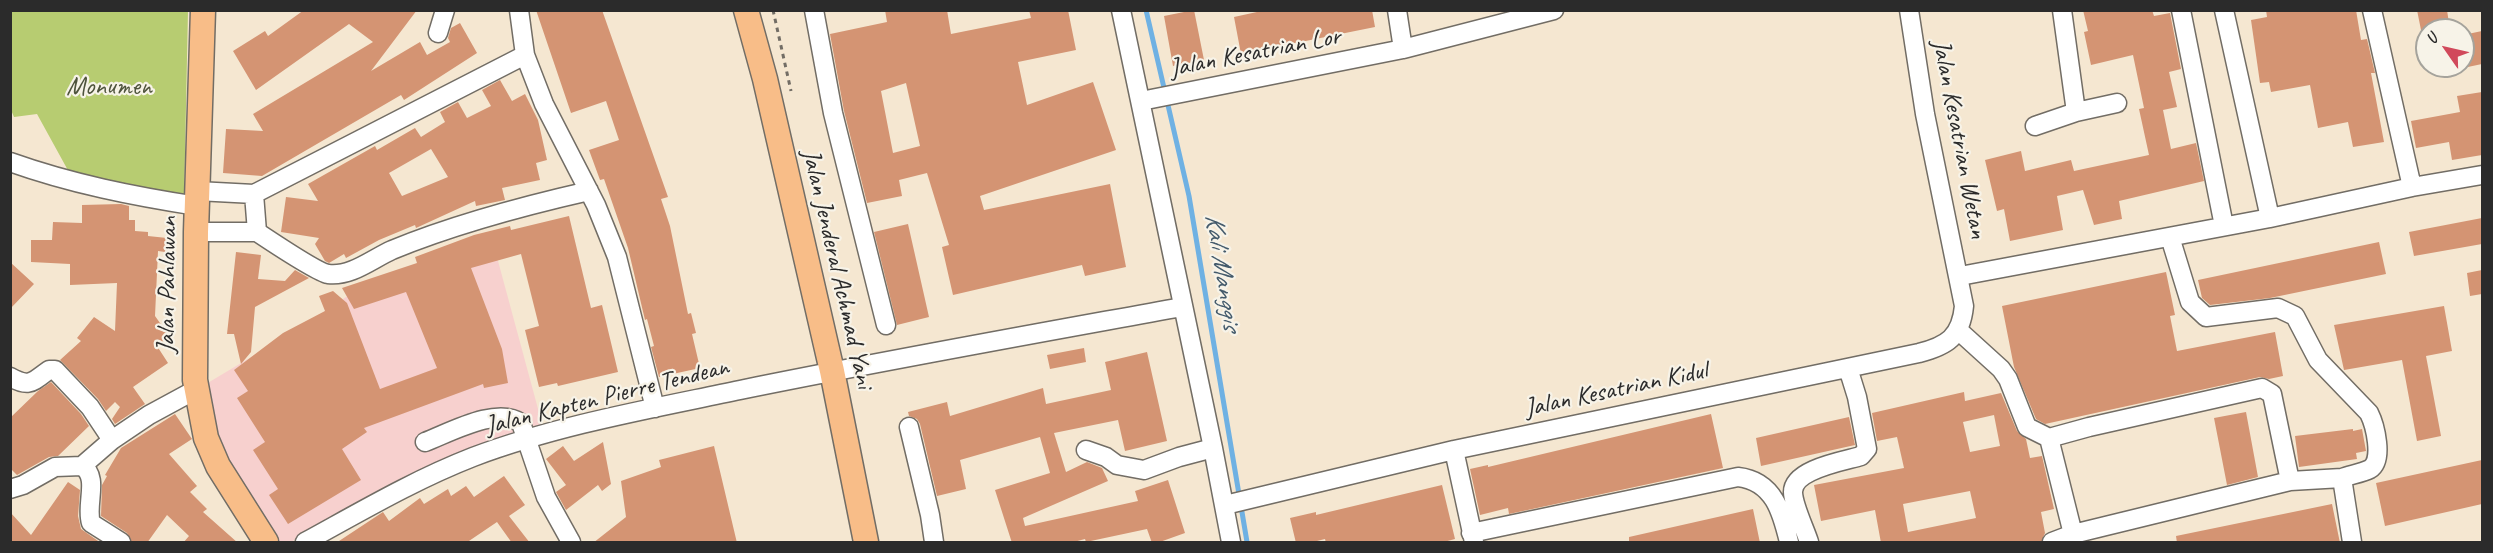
<!DOCTYPE html>
<style>
body{margin:0}
#map{position:relative;width:2493px;height:553px;overflow:hidden;background:#f5e7d1;font-family:Caveat,sans-serif}
canvas{display:block}
.frame{position:absolute;inset:0;border:12px solid #2b2b2b;pointer-events:none}
.north{position:absolute;left:2415px;top:18px;width:60px;height:60px;box-sizing:border-box;background:#f7f3e8;border:2px solid #a5a39c;border-radius:50%;rotate:304deg;font-size:16px;font-weight:700;line-height:24px;text-align:center;color:#2b2b2b}
.north::after{content:'';display:block;margin:auto;width:21px;height:27px;background:#d1495b;clip-path:polygon(50% 0,100% 100%,50% 72%,0 100%)}
</style>
<div id="map">
<canvas width="2493" height="553"></canvas>
<div class="frame"></div>
<div class="north">U</div>
</div>
<script>
const c = document.querySelector('canvas').getContext('2d');
c.lineJoin = 'round';
function paint(path, color) { c.fillStyle = color; c.fill(path, 'evenodd'); }
function trace(path, color, width, dash) { c.strokeStyle = color; c.lineWidth = width; c.lineCap = dash ? 'butt' : 'round'; c.setLineDash(dash || []); c.stroke(path); }
function label(font, color, halo, rows, align = 'center') {
  c.font = font + ' Caveat,sans-serif'; c.lineWidth = 4.5; c.setLineDash([]); c.textBaseline = 'middle'; c.strokeStyle = halo; c.fillStyle = color; for (const [text, x, y, turn = 0] of rows) {
    c.save(); c.translate(x, y); c.rotate((+turn || 0) * Math.PI / 180); c.textAlign = isNaN(turn) ? turn : align; if (halo) c.strokeText(text, 0, 0); c.fillText(text, 0, 0); c.restore();
  }
}
const built = new Path2D(`
 M491,235l53,196 -238,102 -15,9h-14l-59,-97 -12,-61 92,-55 60,-40z`);
const green = new Path2D(`
 M11,11h177l-4,189 -114,-26 -33,-60 -23,3 -3,-7z`);
const stream = new Path2D(`
 M1146,10l43,186 58,346`);
const building = new Path2D(`
 M304,10h113l-46,61 49,-29 7,13 23,-13 -2,-4 3,-10 9,-5 17,30 -73,47 -3,-5 -139,81 -39,-3 3,-44 37,2 -10,-17 120,-72 -24,-18 -93,66 -23,-39 32,-20 3,5z
 M536,10h66l66,187 -7,2 9,27 18,88 3,-1 5,20 -4,1 8,34 -41,9 -8,-30 3,-1 -7,-27 -2,1 -17,-72 -24,-69 -4,1 -11,-30 30,-10 -13,-39 -35,12z
 M885,10h62l4,24 80,-16 -2,-8h39l8,40 -58,12 9,43 66,-23 23,68 -136,46 4,14 126,-26 16,83 -41,9 -3,-11 -129,30 -11,-48 7,-2 -22,-72 -28,7 3,16 -35,7 -23,-92 -14,-77 57,-12zM906,83l14,63 -27,7 -12,-62z
 M1194,10l10,50 -31,6 -9,-50z
 M1266,10h106l3,17 -134,27 -7,-37z
 M2083,10h69l2,6 16,-3 11,56 -12,3 8,35 -14,3 8,39 25,-6 8,38 -85,20 3,18 -28,6 -11,-35 -26,6 6,34 -53,11 -6,-32 -7,2 -12,-51 36,-9 4,20 46,-11 3,11 75,-16 -10,-46 5,-1 -11,-53 -42,10 -7,-33 4,-1z
 M2266,10h90l5,30 6,-1 8,34h-4l13,69 -31,5 -5,-25 -30,6 -8,-43 -39,7 -2,-10 -9,1 -9,-63 16,-3z
 M2417,10h30l3,20h-29z
 M2482,31v33l-19,4v-33z
 M500,80l12,21 13,-7 13,26 9,40 -11,3 4,17 -38,8 3,12 -29,6 -1,-5 -59,27 -1,-3 -36,15 -33,18 -2,-4 -15,9 -4,-2 -10,-17 4,-6 -38,-6 5,-35 32,4 -10,-17 67,-38 2,4 38,-22 6,9 24,-15 -5,-10 18,-10 9,16 24,-12 -9,-16zM431,149l17,28 -46,19 -13,-23z
 M2482,92v63l-30,5 -3,-18 -33,6 -5,-27 49,-9 -3,-16z
 M121,204l8,2v14h6v11l13,1v4l19,2 -2,14 -7,-1 -3,65 15,21 -13,9 11,17 -35,24 12,17 -30,20 -3,-5 8,-12 -5,-5 -9,9 -8,-12 -38,-39 21,-19 -4,-3 17,-21 21,14 2,-48 -47,2v-21l-39,-2v-22h21l1,-18 29,1v-18z
 M569,216l22,92 11,-3 16,67 -60,14 -1,-3 -18,4 -14,-57 14,-4 -18,-72 -50,14 31,81 6,34 -24,5 -1,-4 -119,44 3,4 -25,17 19,31 -73,44 -19,-29 9,-6 -25,-39 12,-8 -28,-44 11,-7 -14,-21 49,-37 42,-22 -6,-15 14,-5 14,12 33,86 57,-21 -31,-76 -52,17 -12,-21 75,-25 -2,-6 59,-22 36,-9 1,4z
 M2482,218v26l-68,12 -5,-24z
 M908,224l21,93 -32,8 -23,-93z
 M2379,242l7,32 -116,24 -60,7 -8,-7 -4,-18z
 M236,252l25,3 -3,24 27,2 10,-11 14,8 -54,29 -4,45 -10,12 -7,-30h-7z
 M10,262l24,22 -24,25z
 M2482,270v24l-12,2 -3,-23z
 M2166,272l9,43 -5,1 7,35 98,-19 8,44 -14,3 -9,-2 -215,47 -9,-5 -22,-52 -12,-61z
 M2444,306l8,45 -26,5 15,80 -24,5 -15,-81 -58,10 -10,-45z
 M1084,348l2,14 -36,7 -3,-14z
 M1147,352l20,89 -42,10 -7,-31 -64,13 12,39 21,-10 15,6 6,13 -85,37 2,8 113,-25 -3,-10 33,-11 17,53 -28,10h-5l-5,-14 -61,13 -1,-3 -15,4h-58l-17,-53 55,-17 -10,-36 -80,23 6,29 -29,7 -17,-72 -3,-5 -8,-3 -1,-4 39,-10 3,14 93,-28 3,16 65,-14 -6,-28z
 M51,382l30,32 8,12 -31,30 -9,1 -32,18 -7,-7v-50l28,-27z
 M1964,392l1,9 36,-8 16,38 9,8 4,19 12,-2 12,53 -13,3 4,21 -4,10h-160l-6,-33 -54,11 -7,-36 90,-17 -7,-31 -20,4 -5,-28zM1994,415l6,31 -30,6 -7,-30zM1970,491l6,27 -68,14 -5,-28z
 M2246,412l12,65 -31,8 -13,-67z
 M175,414l17,25 -23,15 28,32 -7,6 17,17 -4,3 35,31h-55l6,-7 -22,-21 -20,28h-15l-5,-10 -26,-17 1,-31 5,-9 -2,-1 16,-27z
 M1711,414l12,54 -214,46 -1,-6 -28,7 -10,-46 18,-4v2z
 M1849,417l6,28 -94,21 -5,-28z
 M2353,429v2l9,-2 4,22 -10,2 1,6 -58,8 -4,-31z
 M603,442l8,42 -9,7 -4,-6 -32,25 -10,-18 10,-7 -20,-26 17,-13 11,15z
 M714,446l23,97h-144l33,-26 -5,-36 40,-14 -2,-7z
 M2482,460v44l-97,22 -9,-43z
 M504,476l21,29 -16,11 21,27h-18l-15,-21 -31,21h-130l47,-31 6,9 31,-23 4,6 24,-15 3,7 15,-10 8,11z
 M68,482l12,8 -2,26 3,13 20,14h-91v-31l21,23z
 M1442,485l13,54 -15,4h-114l-1,-4 -16,4h-13l-6,-25 26,-6v3z
 M2332,504l8,39h-163l-1,-7z
 M1753,509l7,34h-131v-6z`);
const path = new Path2D(`
 M773,10l18,81`);
const minor = new Path2D(`
 M519,10l6,45
 M814,10l19,103 53,212
 M1121,10l92,438 18,94
 M1397,10l6,39
 M2181,10l43,216
 M2224,10l46,208
 M2372,10l40,177
 M438,33l7,-23
 M1141,101l262,-52 151,-39
 M2076,112l41,-9
 M2035,126l41,-14 -14,-102
 M10,162c62,22 123,34 187,44
 M254,194l271,-139 19,49 52,101 21,52 38,151
 M196,232h61l-3,-38 -57,-3
 M257,232c12,8 60,40 71,42 23,3 44,-15 64,-24 63,-26 131,-44 197,-59
 M2170,237l20,65 16,15 72,-9 17,8 23,44 51,53c6,12 15,47 1,56 -8,4 -20,6 -28,9l10,64
 M1960,276l310,-58 142,-31 70,-12
 M1958,330l43,39 7,10 19,48 22,11
 M10,377c20,11 22,5 39,-7h6l35,37 22,33
 M909,427l21,88 4,27
 M425,442c26,-10 72,-36 96,-19l25,74 25,45
 M1086,450l20,7 11,8 27,5 35,-13 34,-9
 M1454,450l20,92
 M82,466c18,11 3,39 9,57l30,19
 M2290,481l-18,-87 -10,-6 -173,39 -40,11 24,96 217,-53 52,-3
 M10,489l13,-4 32,-18 27,-1 30,-26 37,-25 48,-26
 M1225,505l229,-55 465,-97c28,-7 42,-16 45,-47l-39,-192 -16,-104
 M1471,533l267,-56c36,4 44,36 51,65
 M305,542c55,-30 109,-62 168,-85 85,-32 177,-48 267,-67 147,-30 294,-56 442,-83
 M1809,542c-4,-13 -16,-37 -16,-50 0,-23 51,-31 68,-36l6,-7 -10,-52 -9,-29
 M2052,542l21,-8`);
const major = new Path2D(`
 M203,10l-7,222 -1,148 11,58 12,28 48,76
 M746,10l19,69 67,292 34,171`);
const streetNames = [
 ["Jalan Kesatrian Lor",1255,53,-11],
 ["Jalan Kesatrian Wetan",1959,139,79],
 ["Jalan Jenderal Achmad Yani",837,269,77],
 ["Jalan Pahlawan",168,285,-89],
 ["Jalan Kesatrian Kidul",1616,390,-12],
 ["Jalan Kapten Pierre Tendean",607,397,-14]
];
const parkNames = [
 ["Monumen",109,87]
];
const waterNames = [
 ["Kali Manggis",1222,272,81]
];
paint(built, '#f7d0ce');
paint(green, '#b7cc71');
trace(stream, '#6fb1e3', 5);
paint(building, '#d49473');
trace(minor, '#726d65', 21);
trace(major, '#726d65', 27);
trace(path, '#726d65', 3, [4.5, 4.5]);
trace(minor, '#fff', 18);
trace(major, '#f8bd88', 24);
label('26px', '#2b2b2b', '#f7f3e8', streetNames);
label('26px', '#4e533c', '#f7f3e8', parkNames);
label('italic 27px', '#435a6b', '#f7f3e8', waterNames);
</script>
